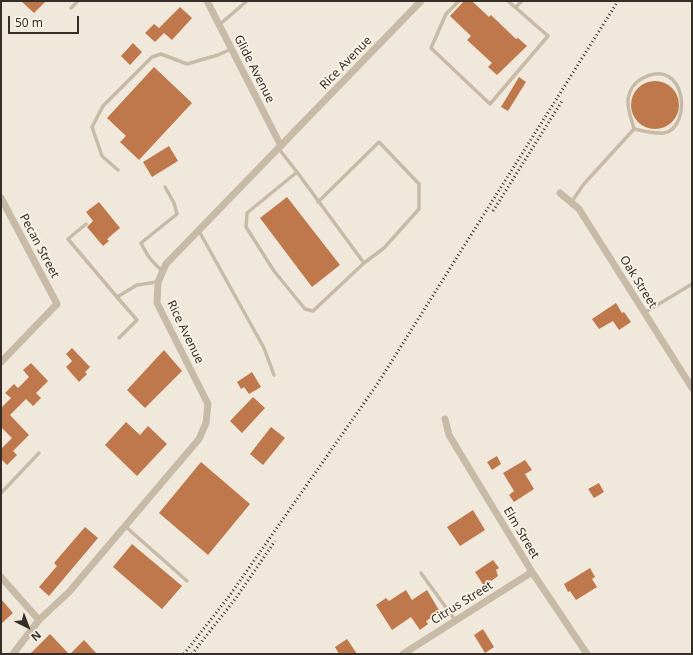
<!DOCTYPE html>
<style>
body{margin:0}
#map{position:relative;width:693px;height:655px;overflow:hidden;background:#f0e9db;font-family:"Noto Sans",sans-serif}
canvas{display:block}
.frame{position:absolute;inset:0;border:2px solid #342d28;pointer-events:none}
.north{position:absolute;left:8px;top:607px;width:40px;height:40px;-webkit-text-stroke:3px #f8f3e7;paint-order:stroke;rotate:138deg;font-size:11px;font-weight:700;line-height:16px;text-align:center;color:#342d28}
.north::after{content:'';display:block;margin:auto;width:14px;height:18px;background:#342d28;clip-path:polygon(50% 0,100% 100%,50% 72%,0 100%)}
.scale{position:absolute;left:8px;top:16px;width:71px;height:18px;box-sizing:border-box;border:2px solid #342d28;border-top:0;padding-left:5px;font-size:12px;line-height:14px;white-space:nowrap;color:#342d28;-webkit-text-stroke:3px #f8f3e7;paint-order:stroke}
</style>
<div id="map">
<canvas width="693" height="655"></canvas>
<div class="frame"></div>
<div class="north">N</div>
<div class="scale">50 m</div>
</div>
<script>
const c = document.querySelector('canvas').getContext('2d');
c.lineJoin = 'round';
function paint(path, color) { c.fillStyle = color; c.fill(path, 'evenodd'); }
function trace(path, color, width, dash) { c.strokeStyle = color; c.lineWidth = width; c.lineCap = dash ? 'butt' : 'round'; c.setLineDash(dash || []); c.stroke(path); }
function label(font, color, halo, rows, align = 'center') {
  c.font = font + ' "Noto Sans",sans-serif'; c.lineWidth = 3.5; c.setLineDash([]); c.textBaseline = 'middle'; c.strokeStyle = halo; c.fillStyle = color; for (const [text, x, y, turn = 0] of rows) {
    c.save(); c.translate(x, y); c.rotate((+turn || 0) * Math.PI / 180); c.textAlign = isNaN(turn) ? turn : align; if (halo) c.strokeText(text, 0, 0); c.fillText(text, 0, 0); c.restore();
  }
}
const building = new Path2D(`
 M21,1h25l-12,12z
 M464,1h8l17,16 2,-2 25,24 2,-1 9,8 -30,29 -9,-8 4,-4 -25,-23 4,-4 -21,-20z
 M180,7l12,11 -20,22 -8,-7 -9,9 -10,-9 9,-9 5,4z
 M133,43l9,9 -12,13 -9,-9z
 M154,67l38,36 -53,57 -19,-18 6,-6 -19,-18z
 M519,77l7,5 -18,29 -7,-4z
 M631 105a24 24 0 1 1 48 0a24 24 0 1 1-48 0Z
 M169,146l9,15 -26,16 -9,-15z
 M287,197l53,68 -28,22 -52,-69z
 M99,202l21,26 -13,11 2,2 -6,5 -16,-19 6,-6 -7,-9z
 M616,303l6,10 2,-1 7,10 -12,8 -6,-9 -14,8 -7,-10z
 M72,348l18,19 -5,5 2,2 -8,8 -13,-15 6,-6 -6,-7z
 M164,350l18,21 -37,37 -18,-18z
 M31,363l17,18 -12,12 5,5 -8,8 -7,-7 -16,16 19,20 -16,16 4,4 -10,10 -6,-6v-10l11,-11 -11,-11v-19l10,-10 -6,-5 9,-9 4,4 11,-11 -6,-7z
 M252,372l9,15 -12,7 -5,-7 -3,2 -4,-7z
 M253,397l12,11 -23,25 -12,-12z
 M126,422l14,13 8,-9 19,18 -30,32 -32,-31z
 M271,427l14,11 -22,27 -13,-11z
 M497,456l4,8 -9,6 -5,-8z
 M525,460l7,10 -7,4 9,15 -20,13 -5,-7 5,-4 -11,-18z
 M201,462l49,42 -42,51 -49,-42z
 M599,483l5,9 -10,6 -6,-9z
 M473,510l12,20 -25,16 -13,-19z
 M85,527l13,11 -49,58 -10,-9 18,-21 -3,-3z
 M132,544l50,42 -20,23 -49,-42z
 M493,560l6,8 -3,2 2,6 -14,10 -9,-14z
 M590,568l5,9 -3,2 5,8 -21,13 -6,-9 -2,1 -4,-8z
 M406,590l6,10 15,-10 13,22 -14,9 2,3 -8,6 -9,-13 -19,13 -16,-25 10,-7 3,3z
 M1,599l12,14 -12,11z
 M483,629l11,18 -9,6 -11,-18z
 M50,634l19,20h-39z
 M347,639l10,15h-18l-4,-7z
 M84,640l13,14h-27z`);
const service = new Path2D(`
 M459,1l-13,13 -15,34 59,56 58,-68 -40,-35
 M516,7l6,-6
 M71,8l7,-7
 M219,25l28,-24
 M279,149l18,23 -50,41 -1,14 28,44 31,38 8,2 51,-48 -67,-91
 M118,170l-16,-14 -10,-29 11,-21 49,-49 9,-3 26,10 31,-9 13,-6
 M318,202l61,-60 40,42v25l-35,39 -20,15
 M571,203l12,-18 51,-56c-2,-9 -7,-20 -6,-29 1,-10 7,-18 15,-22 43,-22 50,49 21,55 -10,1 -21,-2 -30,-4
 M86,224l-18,15 49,58
 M199,231l65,117 10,27
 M163,271c-11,-8 -16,-16 -22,-28l36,-29 -3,-11 -9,-16
 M644,313l48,-29
 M119,338l18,-18 -20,-23 20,-12 20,-3
 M1,493l38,-40
 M125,526l62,55
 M421,573l34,47`);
const minor = new Path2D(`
 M207,1l74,145
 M560,193l19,16 113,179
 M1,198l56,106 -56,58
 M445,419l4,16 83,137 55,82
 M1,577l38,43
 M13,654l26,-34 30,-28 130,-153 7,-16 2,-19 -51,-101 1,-21 8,-18 255,-263
 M403,654l129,-82`);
const rail = new Path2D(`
 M493,211l69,-110
 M184,654l46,-59 148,-212 240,-382
 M192,654l44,-56 39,-57`);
const streetNames = [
 ["Rice Avenue",346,63,-46],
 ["Glide Avenue",254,69,63],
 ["Pecan Street",39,246,62],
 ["Oak Street",638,282,58],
 ["Rice Avenue",185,332,64],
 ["Elm Street",521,533,59],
 ["Citrus Street",462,603,-32]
];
paint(building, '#be784b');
trace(service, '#c7bba8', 3.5);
trace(minor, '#c7bba8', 7);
trace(rail, '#342d28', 3, [1, 3]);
label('12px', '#342d28', '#f8f3e7', streetNames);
</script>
